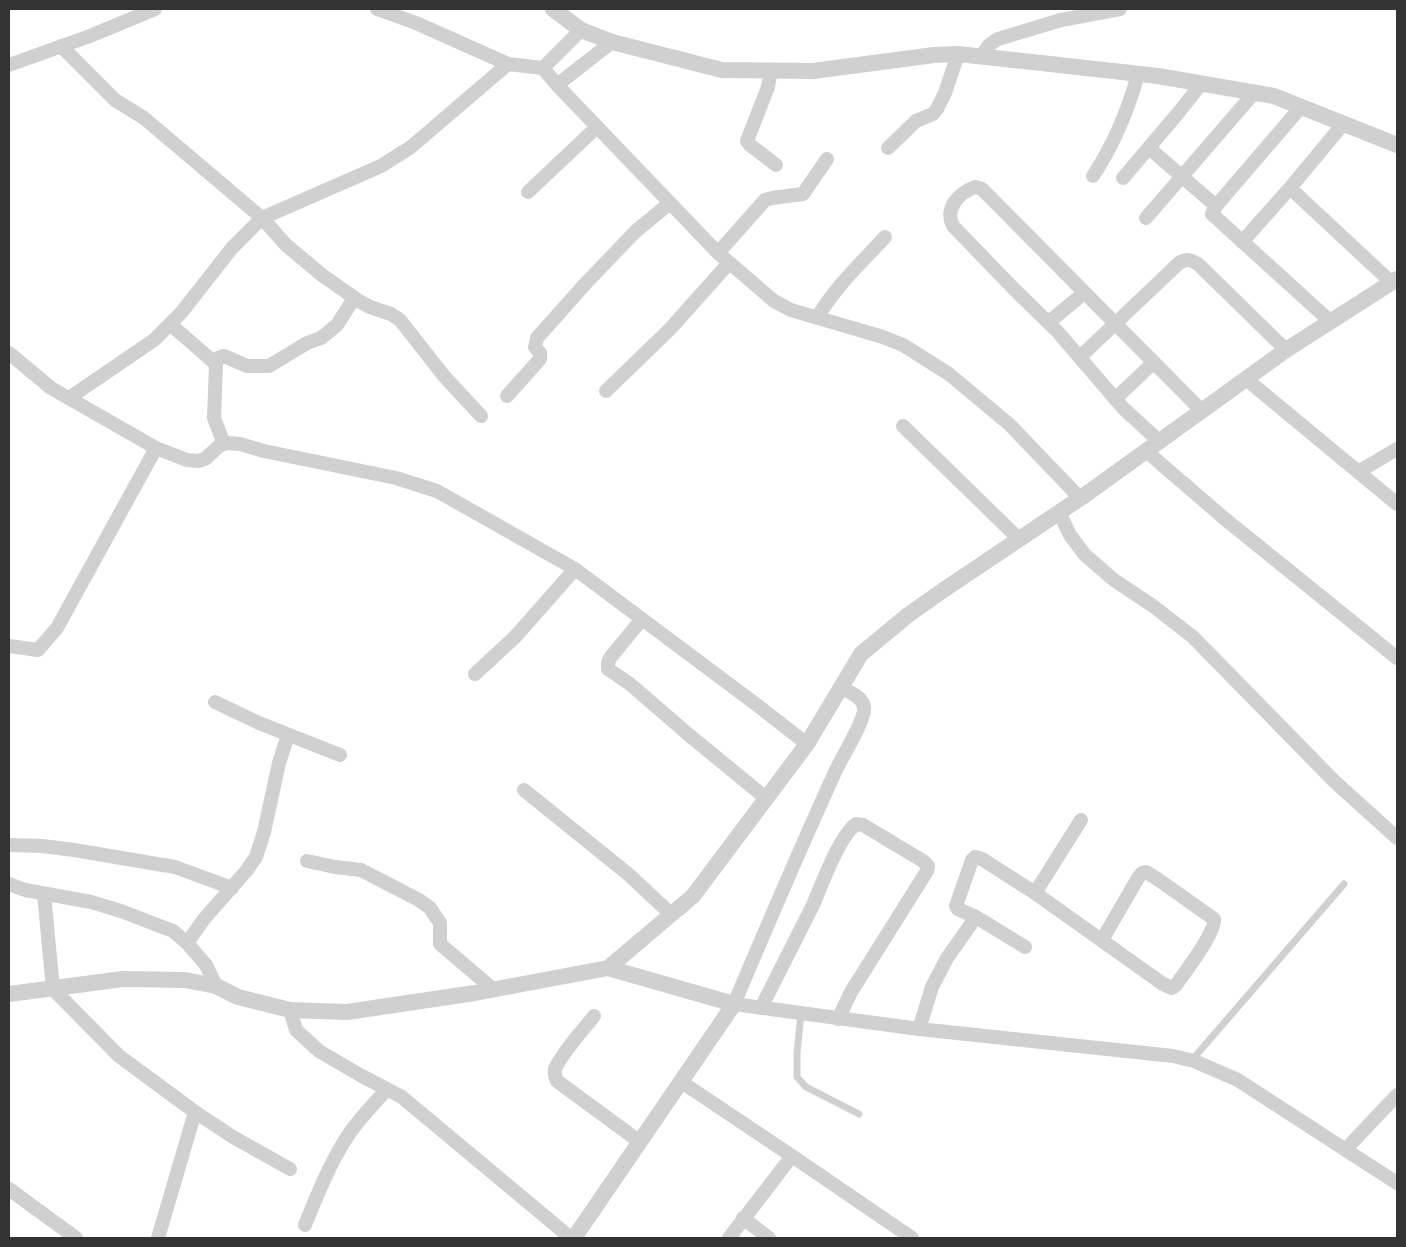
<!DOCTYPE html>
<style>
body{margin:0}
#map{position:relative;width:1406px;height:1247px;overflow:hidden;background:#fff;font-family:"PT Sans",sans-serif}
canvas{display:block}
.frame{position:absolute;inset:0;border:10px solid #333;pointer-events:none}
</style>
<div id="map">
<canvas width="1406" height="1247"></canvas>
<div class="frame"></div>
</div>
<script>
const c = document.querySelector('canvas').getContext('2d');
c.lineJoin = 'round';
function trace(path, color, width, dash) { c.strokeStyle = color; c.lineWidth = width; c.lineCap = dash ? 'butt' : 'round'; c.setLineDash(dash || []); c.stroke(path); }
const service = new Path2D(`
 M801,1014l-4,39v24l9,10 53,27
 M1192,1060l152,-176`);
const minor = new Path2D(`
 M377,9l39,14 92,41 35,4 14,17
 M612,42l-55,43 161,168 56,48 17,9 92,27 20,8 46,29 61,51 70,73
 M61,46l54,54 29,18 118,100 24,27 36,30 37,26 11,6 21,7 9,6 44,56 37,40
 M981,57l8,-12 9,-6 63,-19 59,-11
 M9,65l81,-29 65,-27
 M543,68l38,-38
 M771,70l-3,17 -21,54 3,4 26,20
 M1301,107l-85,99 -4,8 119,108
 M888,148l28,-27 17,-7 4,-5 8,-16 13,-39
 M1149,148l67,58
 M1093,176c21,-32 35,-65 45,-102
 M1123,178l56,-66 22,-28
 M1290,188l102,95
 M528,192l69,-65
 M1146,218l108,-125
 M1242,242l48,-54 54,-65
 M718,253l47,-53 7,-2 31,-4 24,-35
 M817,318c18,-31 44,-55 68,-81
 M1049,322l35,-29
 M170,324l46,40
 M9,353l42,35 105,60 31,12 11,1 7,-2 14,-13 8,-3 13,1 24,7 132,27 41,13 138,78 182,136 50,39
 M1080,357l99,-94c8,-5 12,-3 19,1l88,86
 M1246,379l151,125
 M606,391l64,-62 59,-66
 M507,396l33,-37v-6l-5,-6 2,-9 49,-55 50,-52 34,-28
 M69,398l85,-58 27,-27 51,-65 30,-30 119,-52 30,-19 97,-83
 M1115,399l38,-36
 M903,426l116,113
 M1159,441l-36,-33 -66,-77 -42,-41 -62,-64c-9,-18 6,-33 22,-39l7,2 220,222
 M224,444l-10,-26 2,-54 2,-6 6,-2 23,10h22l38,-23 14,-5 16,-13 17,-27
 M1146,451l79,68 172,139
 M1358,472l39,-23
 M1059,512l11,23 15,20 29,25 39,26 40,31 141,144 63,57
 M642,619l-32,39 -2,5v6l22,15 59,51 78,64
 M9,646l29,4 19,-22 99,-180
 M475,674l40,-37 60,-68
 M841,688c8,4 21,8 23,19 2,13 -23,51 -29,65 -35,77 -68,154 -101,232l185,25 254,27 21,5 44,19 159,103
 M215,702l44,21 81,32
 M524,790l104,84 43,40
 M9,845l33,1 32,4 101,17 57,21
 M307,861l28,6 26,3 58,30 11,8 10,15v21l54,46
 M9,884l16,6 66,12 30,9 52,20 14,12 19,22 10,21
 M1035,893l46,-73
 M44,894l9,95 66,67 76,56 38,25 57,32
 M976,917l49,30
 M187,943l17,-24 43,-49 9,-13 8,-25 15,-69 9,-28
 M761,1008c17,-34 35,-69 52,-103 9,-21 26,-68 43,-81l7,1 60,36 5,5 -1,5 -76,121 -13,27
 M290,1010l6,20 23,21 41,24 42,22 169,141
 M594,1016c-11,14 -33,38 -39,53 -1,5 0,8 2,12l83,61
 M919,1029l13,-42 15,-29 29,-41 -18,-8 -2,-3 16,-46 3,-3 7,2 53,34 128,91 9,4 4,-3c9,-13 40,-53 38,-66l-58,-41 -10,-6 -4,1 -4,5 -36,62
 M680,1081l112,75
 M1346,1149l51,-54
 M9,1189l67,49
 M743,1218l26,20
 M305,1225c13,-32 26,-65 46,-94 11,-15 24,-28 36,-42
 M158,1238l37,-126
 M729,1238l63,-82 120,82`);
const tertiary = new Path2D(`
 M553,9l28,21 31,12 110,28 91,1 121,-16 24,-1 83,9 117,13 116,20 123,49
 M9,994l114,-15 62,1 31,6 22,11 52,13 57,2 128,-19 133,-25 85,-72 114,-152 54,-90 47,-39 37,-26 140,-94 201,-145 111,-71
 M574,1238l160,-234 -126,-36`);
trace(service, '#d0d0d0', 7);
trace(minor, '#d0d0d0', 14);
trace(tertiary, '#d0d0d0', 16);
</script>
